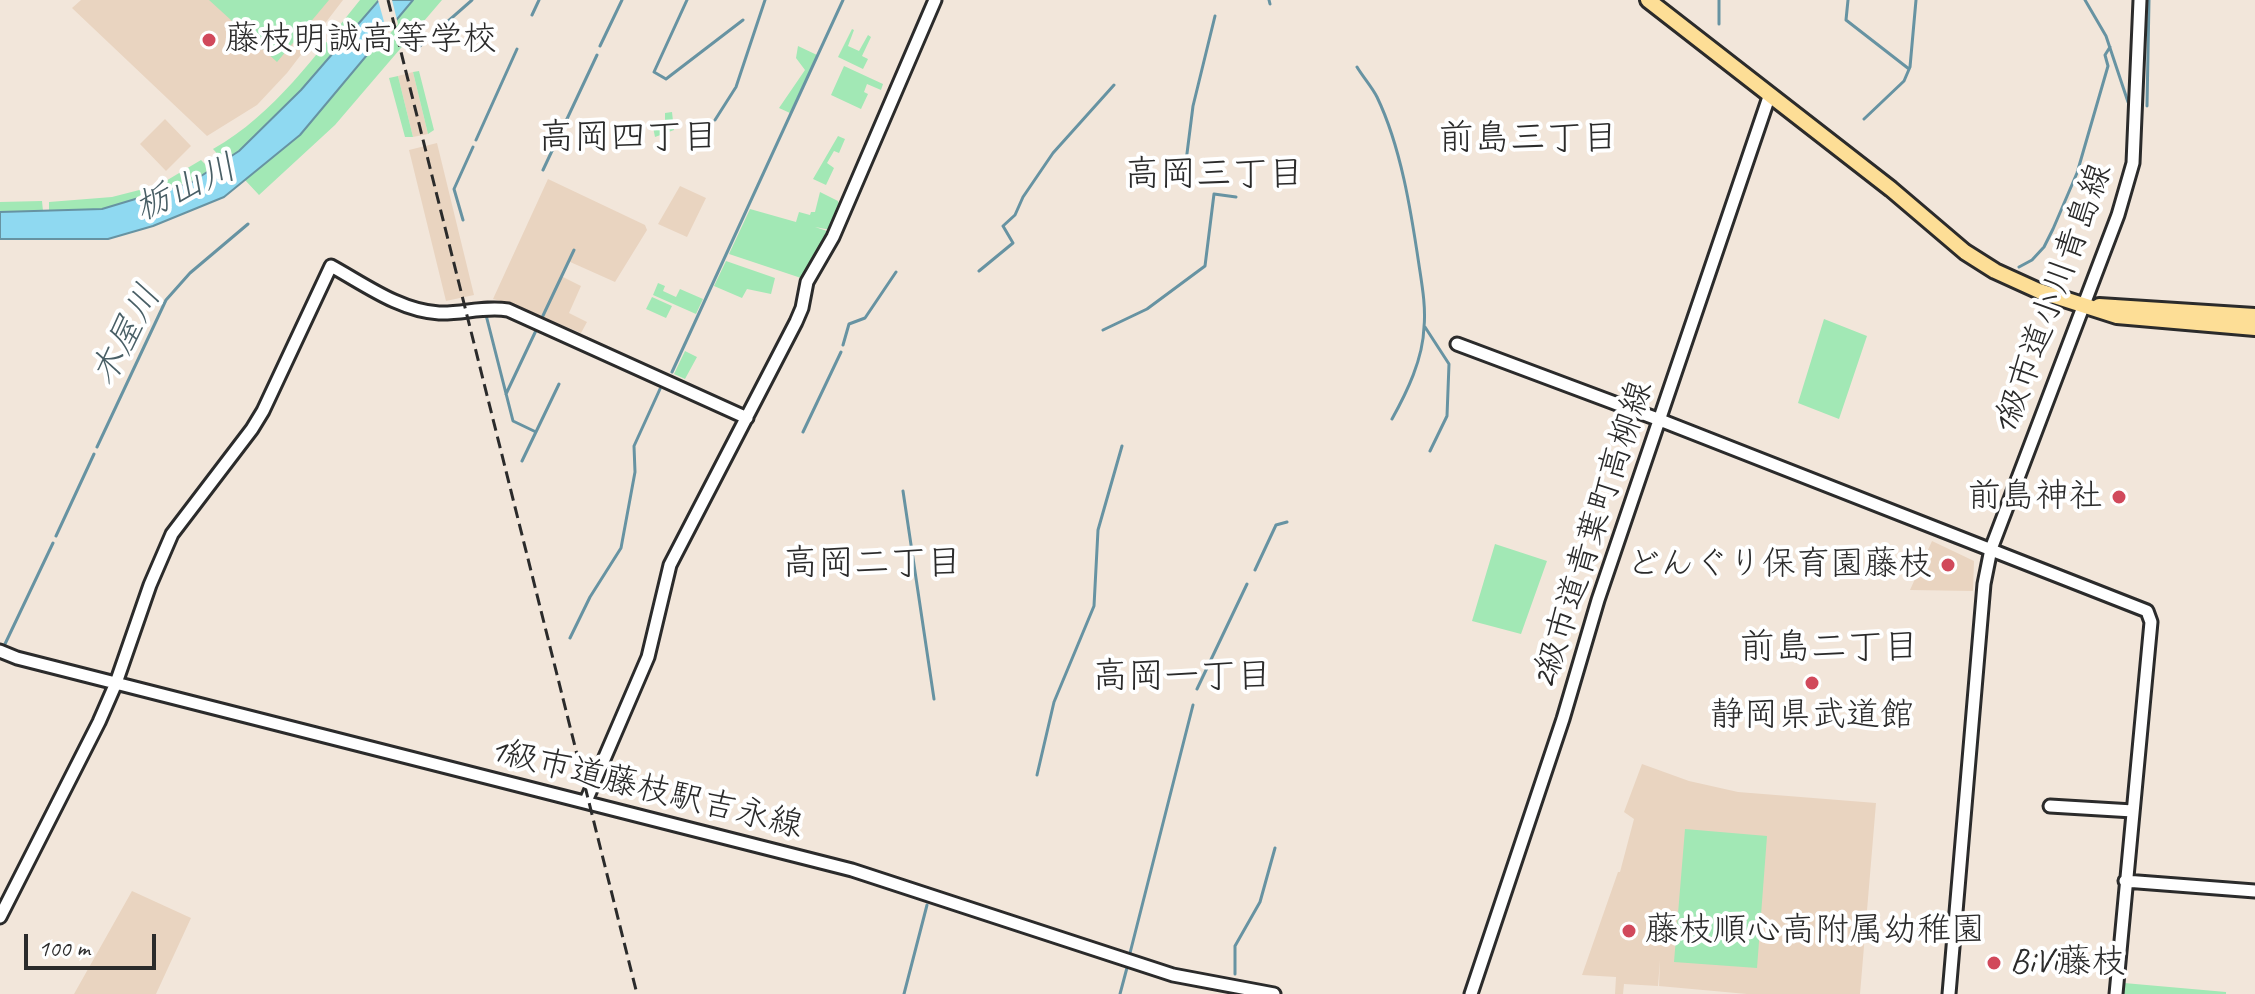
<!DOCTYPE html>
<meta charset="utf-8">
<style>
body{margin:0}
#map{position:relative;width:2255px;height:994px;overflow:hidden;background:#f2e6da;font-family:Caveat,sans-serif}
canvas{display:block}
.scale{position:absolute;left:24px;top:934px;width:132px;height:36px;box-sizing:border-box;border:4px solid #2b2b2b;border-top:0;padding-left:10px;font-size:24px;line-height:28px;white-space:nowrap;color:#2b2b2b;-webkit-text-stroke:6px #fff;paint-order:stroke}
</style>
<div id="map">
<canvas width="2255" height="994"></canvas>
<div class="scale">100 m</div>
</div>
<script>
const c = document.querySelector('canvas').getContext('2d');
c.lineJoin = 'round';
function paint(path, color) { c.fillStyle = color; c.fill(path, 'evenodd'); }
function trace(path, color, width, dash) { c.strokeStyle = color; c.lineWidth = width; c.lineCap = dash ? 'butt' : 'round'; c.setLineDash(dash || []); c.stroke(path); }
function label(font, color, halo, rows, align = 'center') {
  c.font = font + ' Caveat,"Klee One",sans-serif'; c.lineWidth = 8; c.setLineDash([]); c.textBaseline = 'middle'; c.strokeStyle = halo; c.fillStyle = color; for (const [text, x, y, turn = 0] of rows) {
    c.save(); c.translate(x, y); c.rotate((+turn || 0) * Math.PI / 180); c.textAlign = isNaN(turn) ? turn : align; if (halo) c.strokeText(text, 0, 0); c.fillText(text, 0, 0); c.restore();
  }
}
const built = new Path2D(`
 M81,0h262l-56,73 -30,32 -50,31 -135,-128z
 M413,72l15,62 -15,3 -15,-61z
 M165,119l26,27 -25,25 -26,-27z
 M437,143l37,152 -28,6 -37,-151z
 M548,179l97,46 2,5 -32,52 -47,-21 -7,15 20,10 -12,27 18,9 -6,11 -68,-29 -20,-5z
 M680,186l26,12 -19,39 -29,-13z
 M1932,541l42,20 -1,30 -63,-1z
 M1642,764l47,17 49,11 138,11 -16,191h-113l-88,-8 1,-26 -2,26 -34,-2 -1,10h-8l1,-17 -34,-2 36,-103h2l14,-53 -10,-7z
 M132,891l59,27 -35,76h-82z`);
const green = new Path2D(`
 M209,0h120l-52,62z
 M360,0h17v2l-76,88 -62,61 -15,10 -11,-12c62,-35 103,-95 147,-149z
 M413,0h29l-107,125 -76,70 -14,-15 55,-45z
 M852,29l2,1 -6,16 11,5 9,-16 3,2 -9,19 6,3 -5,10 -25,-12z
 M798,46l19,9 -27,58 -11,-5 26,-38 -9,-12z
 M844,66l39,18 -2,6 -14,-6 -3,8 4,2 -7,15 -30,-14z
 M419,71l15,59 -6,4 -15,-62z
 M398,76l15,61h-8l-16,-59z
 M672,112l2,18 -19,7 -3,-15 13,-1v-8z
 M838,136l7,3 -6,14 -5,-2 -7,12 7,5 -8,17 -13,-6z
 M201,160l10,10 -19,12 -90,27 -53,2v-9l63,-5 47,-12z
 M820,192l18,9 2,6 -9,23 -16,-3 15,5 -26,47 -75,-25 21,-45 46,13 3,-10 11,3 1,-3h4z
 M42,201l1,10 -43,1v-10z
 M726,261l49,17 -4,16 -24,-5 -5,9 -28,-12z
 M658,283l7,3 -2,5 13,6 4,-8 23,10 -7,15 -43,-19z
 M652,297l20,9 -6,12 -20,-9z
 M1824,319l43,17 -28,83 -41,-16z
 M685,351l12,6 -12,22 -11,-5z
 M1495,544l52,17 -26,73 -49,-13z
 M1685,829l82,7 -10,132 -83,-6z
 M2124,983l102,9v2h-103z`);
const water = new Path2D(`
 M379,0h34l-113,135 -76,62 -71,29 -45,13h-108v-27l102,-3 90,-27 47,-31 62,-61z`);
const pier = new Path2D(`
 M378,0h14l6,24 -10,12z`);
const stream = new Path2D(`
 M687,0l-33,72 12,7 77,-59
 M1269,0l1,4
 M1719,0v24
 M1848,0l-2,20 63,49
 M2085,0l21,36 22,66
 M532,15l7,-15
 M600,46l22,-46
 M413,52l59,-52
 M1357,67c6,10 15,20 20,30 24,50 34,114 42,168 3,20 7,42 5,62 -1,32 -17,65 -32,92
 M2147,106l2,-106
 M1864,119l40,-38 6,-14 6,-67
 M715,120l21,-33 29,-87
 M705,136l3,-6
 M476,140l41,-91
 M543,170l54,-115
 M1183,185l10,-79 22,-90
 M463,220l-9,-31 19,-42
 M2019,267l13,-7 12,-13 9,-18 24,-56 31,-107 -3,-11 5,-8
 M979,271l34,-28 -10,-17 12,-11 8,-18 30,-44 61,-68
 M486,315l27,106 23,11
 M1425,327l24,37 -2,52 -17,35
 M1103,330l44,-21 58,-43 9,-72 22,3
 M843,345l6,-21 16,-6 31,-46
 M672,372l171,-372
 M506,394l68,-144
 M803,432l38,-80
 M97,447l69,-147 24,-27 58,-49
 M522,461l37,-77
 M903,491l31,208
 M56,536l38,-82
 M1255,570l21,-45 11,-3
 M570,638l20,-41 31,-49 14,-76 -1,-26 26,-57
 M5,644l48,-101
 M1197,689l50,-105
 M1037,775l17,-73 40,-96 4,-76 24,-84
 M1129,957l64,-252
 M1235,974v-28l25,-44 15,-54
 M904,994l23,-89
 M1120,994l8,-30`);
const minor = new Path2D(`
 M1457,344l203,76 487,191 4,11 -35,372
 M0,651l17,7 835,212 321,105 101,19
 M586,801l62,-144 22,-92 126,-243 6,-14 5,-26 26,-45 102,-237
 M2050,806l83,5
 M2125,881l130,10
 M0,917l99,-195 17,-39 34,-98 22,-51 80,-105 11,-18 68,-145c33,18 69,45 108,47 23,1 45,-7 69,-3l239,108
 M1471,994l92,-275 35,-119 172,-506
 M1949,994l35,-410 7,-35 127,-334 15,-52 7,-163`);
const major = new Path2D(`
 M1648,0l243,189 74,63 30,19 44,20 78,25 138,12
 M2099,306l156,10`);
const rail = new Path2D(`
 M388,0l249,994`);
const markers = [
 [209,40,8,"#d1495b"],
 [2119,497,8,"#d1495b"],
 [1948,565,8,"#d1495b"],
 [1812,683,8,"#d1495b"],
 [1629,931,8,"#d1495b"],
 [1994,963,8,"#d1495b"]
];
const poiNames = [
 ["藤枝明誠高等学校",225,40],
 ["前島神社",2103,497,"right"],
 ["どんぐり保育園藤枝",1932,565,"right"],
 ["静岡県武道館",1812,716,"center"],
 ["藤枝順心高附属幼稚園",1645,931],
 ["BiVi藤枝",2010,963]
];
const streetNames = [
 ["1級市道小川青島線",2053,300,-70],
 ["2級市道青葉町高柳線",1593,535,-72],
 ["1級市道藤枝駅吉永線",646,789,14]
];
const neighbourhoodNames = [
 ["高岡四丁目",628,139],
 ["前島三丁目",1528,140],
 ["高岡三丁目",1214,176],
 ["高岡二丁目",872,565],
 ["前島二丁目",1829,649],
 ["高岡一丁目",1182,678]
];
const waterNames = [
 ["栃山川",186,189,-25],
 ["木屋川",127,336,-62]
];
paint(built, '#e9d4c0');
paint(green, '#a2e8b5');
paint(water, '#8fd9f1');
trace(water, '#6793a2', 2);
paint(pier, '#f2e6da');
trace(stream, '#6793a2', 3);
trace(minor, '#2b2b2b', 17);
trace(major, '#2b2b2b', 20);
trace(minor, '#fff', 11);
trace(major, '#fdde96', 14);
trace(rail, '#2b2b2b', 3, [12, 6]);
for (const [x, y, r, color] of markers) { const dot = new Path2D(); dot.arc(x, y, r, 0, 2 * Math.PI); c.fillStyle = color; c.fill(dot); trace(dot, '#fff', 3); }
label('34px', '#2b2b2b', '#fff', poiNames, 'left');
label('34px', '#2b2b2b', '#fff', streetNames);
label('36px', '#2b2b2b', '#fff', neighbourhoodNames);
label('italic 36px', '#495f66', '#fff', waterNames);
</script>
